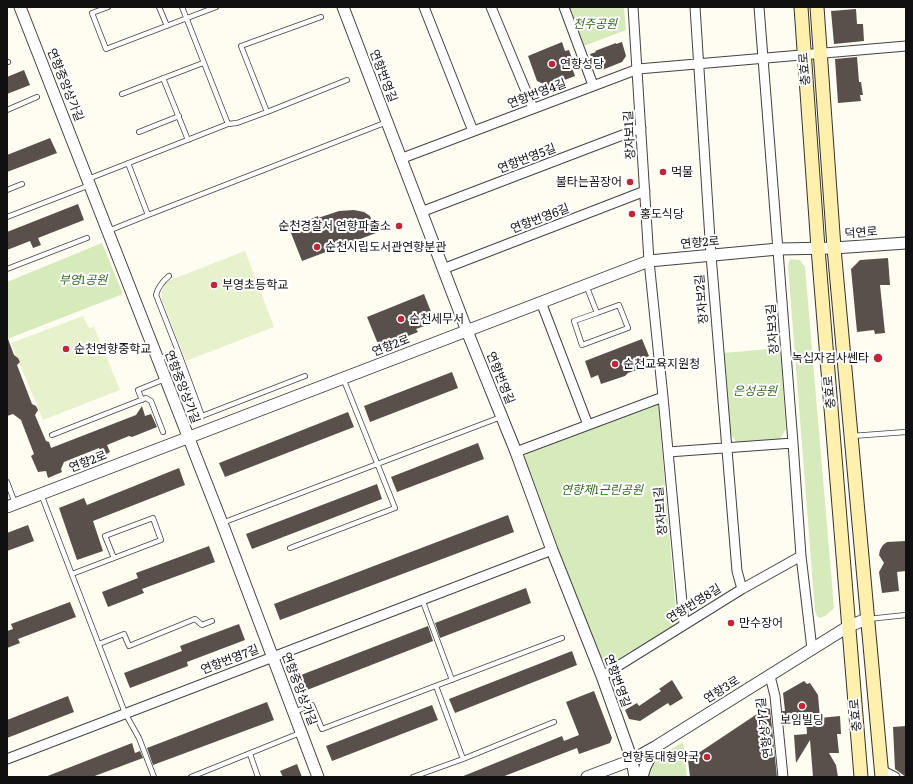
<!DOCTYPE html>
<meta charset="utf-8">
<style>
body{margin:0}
#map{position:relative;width:913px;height:784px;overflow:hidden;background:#fffcf2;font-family:Literata,serif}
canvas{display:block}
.frame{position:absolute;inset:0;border:8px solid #101010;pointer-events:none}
</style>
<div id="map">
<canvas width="913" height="784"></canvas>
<div class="frame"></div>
</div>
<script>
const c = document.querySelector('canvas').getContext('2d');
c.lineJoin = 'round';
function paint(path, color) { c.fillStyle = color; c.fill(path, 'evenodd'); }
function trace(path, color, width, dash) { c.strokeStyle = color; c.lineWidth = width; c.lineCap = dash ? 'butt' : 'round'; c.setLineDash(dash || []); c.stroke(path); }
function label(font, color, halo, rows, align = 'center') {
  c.font = font + ' Literata,"Noto Sans KR",serif'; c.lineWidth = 4; c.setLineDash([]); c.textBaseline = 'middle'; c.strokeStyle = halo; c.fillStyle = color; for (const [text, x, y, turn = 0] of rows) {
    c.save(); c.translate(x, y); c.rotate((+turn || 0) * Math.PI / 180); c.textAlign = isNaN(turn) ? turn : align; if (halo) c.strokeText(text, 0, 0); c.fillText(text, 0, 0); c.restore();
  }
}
const green = new Path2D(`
 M570,7h54l2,23 -42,16z
 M102,243l21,51 -116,45v-57z
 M791,259l9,1 5,7 29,341 -9,8 -5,2 -3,-2 -2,-5 -27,-345 1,-5z
 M780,348l6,81 -7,12 -41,3 -8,-10 -7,-81z
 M658,403l19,221 -73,43 -81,-208 6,-9z
 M683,742l4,35h-39c3,-19 21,-26 35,-35z`);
const pitch = new Path2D(`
 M245,251l29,76 -88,34 -24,-61c-1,-9 0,-13 6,-19z
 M83,316l6,12 5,-1 26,63 -77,30 -32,-77z`);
const building = new Path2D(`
 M856,9l1,15h6l1,17 -30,3 -3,-33z
 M562,42l3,9 4,-1 5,14 -3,1 4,11 -21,8 -3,-1 -3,3 -11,-5 -9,-25z
 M622,42l4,14 -4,6 -20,8 -2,-6 -5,2 -5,-12 6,-2 -1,-1 21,-8v1z
 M857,57l2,25h2l2,13h-3l1,6 -23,2 -3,-44z
 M24,70l6,15 -23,9v-17z
 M50,138l7,15 -50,19v-17z
 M78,204l6,16 -46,18 3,7 -8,3 -3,-7 -23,9v-18z
 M354,210l10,2 6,4 6,17 -74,28 -13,-33 29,-12v2l21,-7z
 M888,258l2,27h-10l5,48 -10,1 -1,-4 -17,2 -6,-63 9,-9z
 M424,294l11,28 -19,7 2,3 -20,8 -2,-3 -18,7 -11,-27z
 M8,339l6,16 4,3 2,4 -3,3 15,39 4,2 2,4 -3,5 11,26 3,1 2,6 85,-33 6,-9 3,10 6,-2 6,13 -25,10 -3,-1 -22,9 3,7 -7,4 -4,-8 -35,14 -3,7 1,3 -14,6 -2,-7 -8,1 -7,-16 3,-2 -13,-34 -8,-6 -6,2z
 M642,339l7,17 -7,3 3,8 -17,6 -3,3 -24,8 -3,-9 -7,3 -6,-17z
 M452,372l6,16 -88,34 -6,-16z
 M348,412l6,15 -129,50 -6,-14z
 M478,443l6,16 -87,33 -6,-15z
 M179,468l6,17 -92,36 10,30 -26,9 -18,-52 25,-10 3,7z
 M377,484l5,15 -130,50 -6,-15z
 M508,515l6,17 -234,88 -6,-16z
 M28,525l6,16 -27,10v-18z
 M906,541v30l-9,1 2,19 -17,2 -3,-21 5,-9 -5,-8 1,-5 3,-5 4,-3z
 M209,546l6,16 -73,27 2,4 -36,14 -6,-15 36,-14 -2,-5z
 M526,588l5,15 -91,35 -5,-15z
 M70,602l6,15 -58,22 2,4 -13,5v-17l6,-2 -2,-5z
 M239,624l6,16 -58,22 1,4 -58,22 -6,-15 58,-22 -2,-5z
 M428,626l5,15 -126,49 -6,-15z
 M572,651l5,14 -122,48 -6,-14z
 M672,680l11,18 -13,8 -2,-3 -28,18 -11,-2 -4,-9 12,-7 2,3 22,-15 -2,-2z
 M804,681l3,3 3,-1 8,12 2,23 20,-2 1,18h-4l2,19h-10l7,12 2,12h-25l-3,-37 -14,23 -2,-28 13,-1 -1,-16 -23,2 -1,-9h3l-2,-18z
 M594,691l18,47 -2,5 -31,11 -2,-6 -75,29h-41l101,-41 2,5 15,-6 -13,-33z
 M68,696l6,16 -67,26v-18z
 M267,702l7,18 -121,45 -6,-17z
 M432,705l6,15 -106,41 -6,-15z
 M766,708l4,1 7,68h-87l-2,-17z
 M906,726v51l-11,-8 -2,-42z
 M132,743l3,10 5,-2 3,7 -51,19h-47z
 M297,764l5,13h-19l-3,-6z`);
const service = new Path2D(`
 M108,7l-16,6 14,36 110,-42
 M159,7l8,19
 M182,7l46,117
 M7,62h1
 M163,78l25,62
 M122,94l81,-31
 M7,110l30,-13
 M267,112l-26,-66 80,-29
 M139,132l40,-16
 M128,163l20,52 239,-93
 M88,179l140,-55 9,-1 30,-11 80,-32
 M7,190l15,-6
 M7,217l83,-32
 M108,231l40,-16
 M7,269l80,-31
 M586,285l11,28 -23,8 8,24 46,-17 -9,-23 -22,8
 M178,351l24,65 103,-40
 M158,359l20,-8 -22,-56c2,-8 7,-14 13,-19
 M142,400l-4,-10 27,-11
 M52,435l94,-37 5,3 12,31
 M852,436l54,-4
 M7,482l8,21
 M41,494l84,219 14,25 15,39
 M222,523l279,-106
 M290,548l105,-40 -52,-130
 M72,574l89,-34 -8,-22 -48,18 9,22
 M422,599l30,81
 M868,619l38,-4
 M99,644l25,-10 5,12 66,-27 7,6 10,-4
 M436,686l27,73
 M294,712l18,-7 10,24 240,-91
 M250,754l8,23
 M191,777l109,-44
 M413,777l50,-18 91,-37`);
const minor = new Path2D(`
 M424,7l49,124
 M491,7l42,101
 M564,7l29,78
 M695,7l16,248 26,316 5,18
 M759,7l34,436 8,113 11,93
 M400,159l238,-90 268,-23
 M421,212l220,-84
 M443,269l202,-78
 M541,302l47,123
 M663,397l21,227
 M516,452l147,-55 -14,-136 -16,-254
 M668,452l125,-9
 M602,676l140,-87 59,-33
 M770,676l5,20 8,81
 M7,759l545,-209
 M881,770l14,7`);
const tertiary = new Path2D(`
 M20,7l202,516 96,254
 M343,7l124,324 49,121 36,98 50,126 30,84 3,17
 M7,507l642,-246 129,-12 56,-1 72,-5
 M587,777l45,-17 23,-13 194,-121 18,-7
 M642,777l3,-10 10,-20`);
const secondary = new Path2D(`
 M801,7l17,241 43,529
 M817,7l17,241 48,529`);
const markers = [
 [552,64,4,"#c22537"],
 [663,172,4,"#c22537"],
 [630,182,4,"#c22537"],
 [632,214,4,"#c22537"],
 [399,226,4,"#c22537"],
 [317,247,4,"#c22537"],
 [214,285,4,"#c22537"],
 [401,319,4,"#c22537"],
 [66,349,4,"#c22537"],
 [878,358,5,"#c22537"],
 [615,364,4,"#c22537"],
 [731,623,4,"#c22537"],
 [802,706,4,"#c22537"],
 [707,757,4,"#c22537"]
];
const parkNames = [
 ["천주공원",595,24],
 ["부영1공원",83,280],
 ["은성공원",755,391],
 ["연향제1근린공원",602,490]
];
const poiNames = [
 ["연향성당",560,64],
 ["먹물",671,172],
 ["불타는꼼장어",622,182,"right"],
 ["홍도식당",640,214],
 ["순천경찰서 연향파출소",391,226,"right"],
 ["순천시립도서관연향분관",325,247],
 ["부영초등학교",222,285],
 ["순천세무서",409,319],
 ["순천연향중학교",74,349],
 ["녹십자검사쎈타",869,358,"right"],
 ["순천교육지원청",623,364],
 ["만수장어",739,623],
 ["보임빌딩",802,720,"center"],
 ["연향동대형약국",699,757,"right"]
];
const streetNames = [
 ["충효로",805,69,-94],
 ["연향번영길",383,76,69],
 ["연향중앙상가길",65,85,68],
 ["연향번영4길",537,94,-21],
 ["장자보1길",630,135,-93],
 ["연향번영5길",527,159,-21],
 ["연향번영6길",540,219,-21],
 ["덕연로",861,233,-4],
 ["연향2로",700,243,-5],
 ["장자보2길",702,299,-95],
 ["장자보3길",773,329,-94],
 ["연향2로",391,346,-21],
 ["연향번영길",500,378,68],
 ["연향중앙상가길",182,387,69],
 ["충효로",830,392,-95],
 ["연향2로",88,462,-21],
 ["장자보1길",661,511,-95],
 ["연향번영8길",694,604,-32],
 ["연향번영7길",230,660,-21],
 ["연향번영길",617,681,70],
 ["연향중앙상가길",299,689,69],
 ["연향3로",722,690,-32],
 ["충효로",856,715,-95],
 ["연향상가7길",765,728,-97]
];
paint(green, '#d7eabb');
paint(pitch, '#e7f2cd');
paint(building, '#59504c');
trace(service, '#434343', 6);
trace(minor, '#434343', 11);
trace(tertiary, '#434343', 13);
trace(secondary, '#323232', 15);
trace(service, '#fff', 4.5);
trace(minor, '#fff', 9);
trace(tertiary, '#fff', 11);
trace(secondary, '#fff0ad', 13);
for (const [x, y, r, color] of markers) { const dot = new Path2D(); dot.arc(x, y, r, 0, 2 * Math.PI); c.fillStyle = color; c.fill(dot); trace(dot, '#fff', 1.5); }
label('italic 12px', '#33691e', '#fff', parkNames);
label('12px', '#101010', '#fff', poiNames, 'left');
label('12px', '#101010', '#fff', streetNames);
</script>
